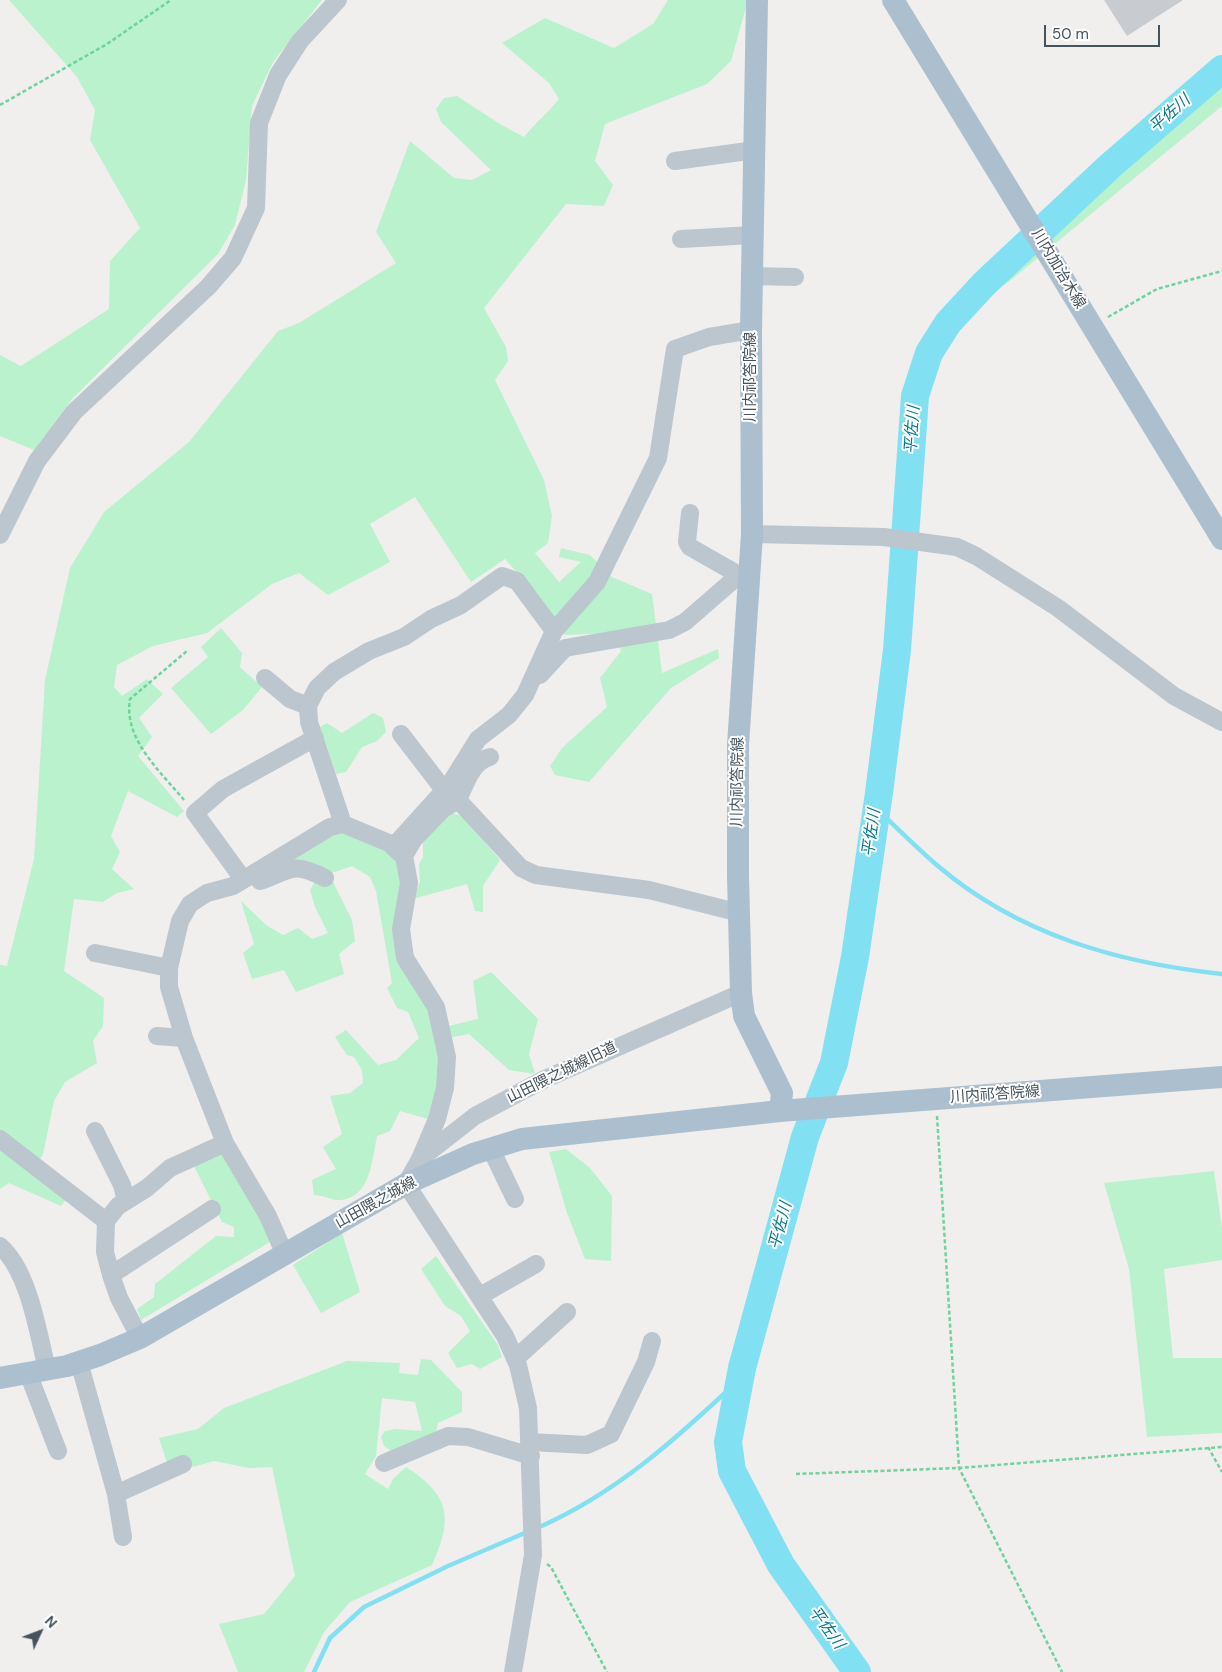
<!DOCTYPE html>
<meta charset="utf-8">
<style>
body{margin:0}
#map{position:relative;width:1222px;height:1672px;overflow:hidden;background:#f1eeee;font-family:"DM Sans",sans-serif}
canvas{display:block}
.north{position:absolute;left:15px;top:1607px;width:50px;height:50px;-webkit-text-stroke:4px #fff;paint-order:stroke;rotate:47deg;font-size:14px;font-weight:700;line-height:20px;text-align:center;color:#45535d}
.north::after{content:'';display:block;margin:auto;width:18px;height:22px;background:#45535d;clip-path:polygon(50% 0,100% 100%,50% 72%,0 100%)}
.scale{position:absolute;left:1044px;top:25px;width:116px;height:22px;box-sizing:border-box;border:2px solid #45535d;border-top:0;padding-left:6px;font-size:15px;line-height:18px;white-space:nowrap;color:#45535d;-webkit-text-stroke:4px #fff;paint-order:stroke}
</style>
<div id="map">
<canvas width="1222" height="1672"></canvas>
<div class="north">N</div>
<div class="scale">50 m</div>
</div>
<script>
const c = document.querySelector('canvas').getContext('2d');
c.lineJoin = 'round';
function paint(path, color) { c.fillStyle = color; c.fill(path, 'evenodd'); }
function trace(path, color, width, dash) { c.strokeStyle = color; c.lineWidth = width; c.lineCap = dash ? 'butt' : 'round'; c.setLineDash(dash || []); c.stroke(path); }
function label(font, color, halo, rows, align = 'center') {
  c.font = font + ' "DM Sans","Noto Sans JP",sans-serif'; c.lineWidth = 4; c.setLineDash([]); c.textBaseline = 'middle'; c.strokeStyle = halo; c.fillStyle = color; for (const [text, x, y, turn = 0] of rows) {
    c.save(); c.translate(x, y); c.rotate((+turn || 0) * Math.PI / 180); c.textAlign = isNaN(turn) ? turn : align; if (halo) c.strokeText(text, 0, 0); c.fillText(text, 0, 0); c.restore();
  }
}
const green = new Path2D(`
 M9,0h313l-49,62 -21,44 -6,74 -11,45 -17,29 -146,145 -38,51 -34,-14v-81l21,11 88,-57 1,-48 30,-33 -50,-88 5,-30 -18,-33z
 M668,0h80l-17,61 -24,23 -102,40 -10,37 18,24 -9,21 -38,-2 -82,104 22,39 2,14 -13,19 49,100 8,36 -4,27 -13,10 24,29 22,-20 -22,-5 2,-9 29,7 22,22 40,17 10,79 56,-24 1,9 -48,30 -82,94 -34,-7 -5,-9 12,-18 45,-41 -7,-29 21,-27 -5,-18 -51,2 -25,-37 -35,-39 -34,23 -56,-85 -45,27 20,38 -62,33 -29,-22 -27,11 -65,49 -54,13 -36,19 -3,22 8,9 25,-17 16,15 -24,24 13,19 -14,19 46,55 -7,6 -49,-26 -17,45 9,16 -8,17 22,20 -17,4 -14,9 -29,-3 -10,72 40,27 -1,28 -10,15 4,22 -32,19 -11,19 -11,53 -11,20 35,24 -6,8 -52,-23 -9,6v-224l7,1 27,-107 11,-179 25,-112 34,-56 85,-70 89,-111 21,-8 97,-60 -20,-31 34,-91 44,37 18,2 19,-10 -50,-48 -5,-13 8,-11 13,-2 43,28 24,13c11,-14 24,-24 35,-38l-10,-16 -47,-40 43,-25 69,30 39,-24z
 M1222,79v27l-211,174 -16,11 124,-124z
 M221,628l21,25 -2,14 22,20 -19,23 -32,24 -40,-46 37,-31 -7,-10z
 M373,713l10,5 3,14 -9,9 -15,6 -16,25 -10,2 -16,-47 7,-4 15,10z
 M452,813l10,3 38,44 -17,26v26l-8,-1 -8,-27 -54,15 7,-17 -1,-18 4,-7v-17l15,-18z
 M342,828l59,30 5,28 -8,44 29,73 15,64 -14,52 -28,-8 -10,20 -13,5c-5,23 -6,61 -36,64 -8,1 -18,-5 -27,-5l-2,-15 24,-11 -13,-22 19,-13 -12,-38 20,-3 13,-10 -1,-13 -8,-13 -7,-2 -12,-18 11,-7 32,35 18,-5 23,-22 -11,-26 -11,-4 -10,-20 5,-5 -16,-92 -6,-14 -18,-11 -23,8 23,46 3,21 -16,13 5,20 -48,18 -12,-22 -32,9 -9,-26 11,-9 -13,-43 25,24 17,10 15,-7 14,11 16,-6 -13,-26 -5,-17 7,-12 -39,-15z
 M491,972l47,47 -9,35 6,20 -26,-4 -40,-36 -22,4 -3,-11 34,-8 -5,-38z
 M224,1148l49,92 -132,80 -4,-11 17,-12 1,-13 61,-48 18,1v-10l-12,-5 -29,-58z
 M566,1149l24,19 22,28 -1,65 -26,-2 -18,-46 -18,-61z
 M1214,1171l8,58v31l-58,9 9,89h49v75l-75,4 -18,-168 -25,-86z
 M342,1233l18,59 -39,21 -28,-48z
 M436,1256l62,89 4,12 -22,12 -8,-5 -15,4 -9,-15 22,-22 -9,-15 -16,-10 -24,-37z
 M421,1359l10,1 31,32v20l-24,11 -3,13 -44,15 -7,-5 -3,-9 4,-6 10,-2 27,2 -7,-29 -33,-4 -6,58 -11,18 23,15 5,-10 13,-12c45,29 47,52 26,98l-82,37 -26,30 -20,40h-66l-19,-48 45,-10 31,-38 -23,-109 -23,1 -35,-7 -21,6 -6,-11 -20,7 -8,-25 39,-9 26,-21 123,-47 53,2 -1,10 19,2z`);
const stream = new Path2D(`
 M877,809c20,19 40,39 61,57 81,69 181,97 284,108
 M537,1528c79,-34 141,-91 203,-149
 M314,1672l16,-34 34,-31 84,-41 79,-34`);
const river = new Path2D(`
 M857,1672l-76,-107 -49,-94 -4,-29 14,-74 63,-231 29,-74 21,-106 24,-164 18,-143 18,-254 14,-43 19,-30 36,-39 126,-118 112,-97`);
const building = new Path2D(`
 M1104,0h79l-56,36z`);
const path = new Path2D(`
 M0,105l107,-61 64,-44
 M1108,317l49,-28 65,-18
 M184,800c-23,-28 -61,-61 -54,-101l57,-48
 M937,1116l22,352 103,204
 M1208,1447l14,25
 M796,1474l163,-6 263,-21
 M547,1564l4,3 56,105`);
const minor = new Path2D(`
 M675,161l80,-11
 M681,239l72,-4
 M752,276l43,1
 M690,513l-3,29 3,5 49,28
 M752,534l132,3 73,10 19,9 82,52 116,88 48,26
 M0,535l37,-74 37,-49 134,-125 25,-29 23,-50 3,-85 19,-48 22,-34 38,-41
 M554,631l43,-49 61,-124 17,-109 34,-12 42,-7
 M540,675l25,-27 104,-18 16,-8 54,-47 10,-2
 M265,678l25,21 18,7
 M401,734l43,56
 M458,800c7,-15 14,-39 32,-43
 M343,824l-34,-102 -1,-16 9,-18 17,-16 35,-21 35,-14 27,-18 30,-14 41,-29 15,5 37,50 -29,64 -16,20 -31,24 -28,45 -57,63
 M243,879l-48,-66 28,-24 92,-51
 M260,881c30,-10 31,-21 65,-3
 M95,953l74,15v19l15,51
 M169,968l11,-47 10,-17 17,-11 26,-7 97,-59 13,-3 46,19 13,12
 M157,1036l27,2 41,105
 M95,1131l27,54 4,16
 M0,1139l106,82
 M491,1149l24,50
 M420,1159l17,-40 8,-31 2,-31 -11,-50 -31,-49 -4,-29 8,-46 -5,-27 10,-17 29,-30 15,-9 63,68 15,7 113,15 91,23
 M0,1246c29,25 38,87 47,123
 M111,1275l101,-66
 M480,1296l56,-32
 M140,1338l-21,-40 -8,-23 -6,-23 1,-31 12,-15 29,-18 23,-20 55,-25 43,73 17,39
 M515,1359l52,-47
 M79,1362l37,132 7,43
 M28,1373l30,78
 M530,1442l57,3 24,-11 35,-72 6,-21
 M384,1463l64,-27 20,1 63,19
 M116,1494l67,-30
 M513,1672l20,-117 -5,-147 -10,-43 -13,-29 -99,-152 14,-25 55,-43 70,-37 196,-86`);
const major = new Path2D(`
 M757,0l-6,330 1,204 -14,211v131l3,117 3,23 38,77 -2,18
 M893,0l329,539
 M0,1378l67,-12 33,-11 40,-17 266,-154 67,-30 49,-15 258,-28 442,-34`);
const streetNames = [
 ["川内加治木線",1058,269,59],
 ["川内祁答院線",751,377,-90],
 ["川内祁答院線",738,782,-89],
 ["山田隈之城線旧道",562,1073,-26],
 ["川内祁答院線",995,1095,-4],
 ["山田隈之城線",376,1203,-29]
];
const waterNames = [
 ["平佐川",1170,114,-41],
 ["平佐川",913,430,-86],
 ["平佐川",872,833,-82],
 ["平佐川",781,1226,-75],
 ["平佐川",826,1628,54]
];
paint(green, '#b9f2cd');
trace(stream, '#82e0f3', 4.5);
trace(river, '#82e0f3', 28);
paint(building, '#c8ccd1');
trace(path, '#6ed39d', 2.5, [4, 2.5]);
trace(minor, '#bbc6cf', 18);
trace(major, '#abbfcf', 22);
label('15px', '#45535d', '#fff', streetNames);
label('italic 16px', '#047b93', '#fff', waterNames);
</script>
